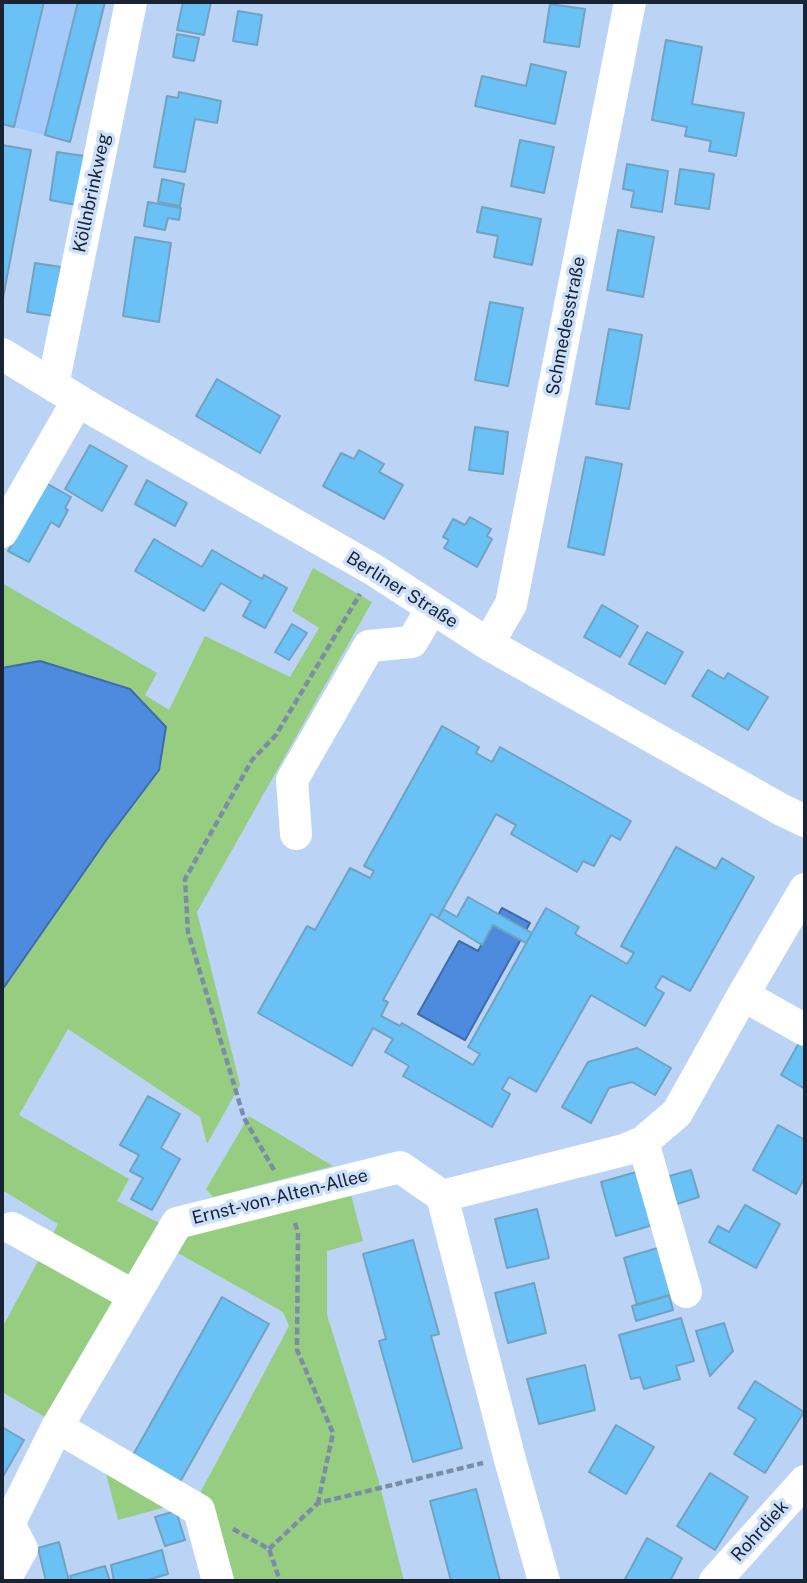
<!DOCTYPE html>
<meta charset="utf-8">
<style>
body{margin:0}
#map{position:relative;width:807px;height:1583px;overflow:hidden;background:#bbd4f6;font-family:"Public Sans",sans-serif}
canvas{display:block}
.frame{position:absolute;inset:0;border:4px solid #182333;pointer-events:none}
</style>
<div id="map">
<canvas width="807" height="1583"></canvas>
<div class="frame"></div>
</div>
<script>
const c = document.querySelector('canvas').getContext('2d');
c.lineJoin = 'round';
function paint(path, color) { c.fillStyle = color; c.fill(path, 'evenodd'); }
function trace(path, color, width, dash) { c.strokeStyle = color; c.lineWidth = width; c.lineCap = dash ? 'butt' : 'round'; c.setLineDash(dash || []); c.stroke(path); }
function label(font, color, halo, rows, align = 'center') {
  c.font = font + ' "Public Sans",sans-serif'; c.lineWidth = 7; c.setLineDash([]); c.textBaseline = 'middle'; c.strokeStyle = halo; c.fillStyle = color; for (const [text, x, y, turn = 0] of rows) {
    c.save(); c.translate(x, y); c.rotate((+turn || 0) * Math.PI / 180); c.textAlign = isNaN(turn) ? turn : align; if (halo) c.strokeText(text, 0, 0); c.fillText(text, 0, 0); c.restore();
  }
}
const built = new Path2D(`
 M2,2h103l-35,140 -68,-18z`);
const green = new Path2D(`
 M313,568l59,34 -175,310 43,173 -33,59 -7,-27 -132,-88 -49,86 110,64 -12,22 42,22 -109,197 -48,-28v-64l56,-104 -56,-34v-200l105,-151 52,-69 7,-43 -36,-39 -90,-27 -38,7v-85l155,90 -12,22 24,15 36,-74 85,41 29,-49 -27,-17z
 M249,1116l84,50 -120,31 -7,-8z
 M350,1191l13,50 -36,10v64l51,163 26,103h-181l-24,-86 90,-169 -6,-14 -105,-59 11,-18z
 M103,1462l74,42 -59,16z`);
const water = new Path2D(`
 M40,661l90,28 36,38 -7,43 -52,69 -105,151v-322z
 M502,908l28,15 -65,117 -47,-26 41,-73 19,10z`);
const building = new Path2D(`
 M2,2h42l-30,125 -12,-3z
 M78,2h27l-35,140 -25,-7z
 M183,2h28l-7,33 -27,-5z
 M550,4l35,5 -6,38 -35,-5z
 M238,11l24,4 -5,30 -24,-4z
 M177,34l22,4 -5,23 -21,-4z
 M666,40l36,7 -10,57 52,9 -8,43 -27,-5 2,-10 -26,-5 2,-9 -35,-7z
 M531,64l35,8 -11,52 -80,-18 7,-30 44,10z
 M179,92l42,9 -4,22 -22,-4 -10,53 -31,-5 13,-71 11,2z
 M520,140l34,7 -10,46 -33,-7z
 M2,145l29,5 -28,148h-1z
 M57,152l27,4 -8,49 -26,-5z
 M627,164l41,7 -6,41 -31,-5 3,-16 -11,-2z
 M680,169l34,5 -5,35 -34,-5z
 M162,179l22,5 -4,22 -22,-4z
 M148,202l33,6 -2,12 -11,-2 -3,12 -21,-4z
 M482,207l59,12 -9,46 -38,-8 4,-21 -21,-4z
 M618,230l36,7 -11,60 -36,-7z
 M135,237l36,6 -12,79 -36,-6z
 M35,263l26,4 -7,49 -27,-4z
 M490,302l33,6 -15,78 -33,-6z
 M609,329l33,6 -13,74 -33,-5z
 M217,379l63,37 -20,37 -64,-37z
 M475,427l33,5 -5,42 -34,-4z
 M90,445l37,21 -25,45 -37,-22z
 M359,450l25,14 -5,8 24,13 -19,34 -61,-33 18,-33 13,6z
 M586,457l36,7 -18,91 -36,-8z
 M147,480l40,23 -12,23 -40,-22z
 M46,483l25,14 -6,11 3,2 -9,17 -8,-5 -22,40 -21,-11z
 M470,517l21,12 -4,7 5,3 -15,28 -33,-19 5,-8 -6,-3 10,-18 12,6z
 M154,539l48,28 10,-17 50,29 2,-4 23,13 -22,40 -22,-12 8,-15 -30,-18 -17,28 -69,-40z
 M602,605l36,21 -18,31 -36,-20z
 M292,624l15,9 -18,27 -14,-8z
 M647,632l36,20 -18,32 -36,-20z
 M708,670l16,9 4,-6 40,24 -20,33 -56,-34z
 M442,726l37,21 -3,6 16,9 8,-15 131,74 -11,19 -9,-5 -17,31 -11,-5 -6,11 -66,-38 5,-9 -20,-11 -58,104 -7,-4 -48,86 5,2 -7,14 19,10 2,-3 71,42 7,-11 -12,-7 78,-139 33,19 -4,7 52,30 7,-11 -13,-7 55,-99 40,22 6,-11 32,19 -64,114 -28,-15 -7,12 9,5 -19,33 -54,-31 -55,97 -27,-15 -7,12 8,5 -18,33 -89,-51 6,-10 -24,-14 8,-13 -20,-11 -21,38 -94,-53 49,-87 8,4 35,-62 20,10 4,-7 -10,-5z
 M468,897l64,36 -6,10 -33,-18 -11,20 -44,-27 5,-9 14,8z
 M804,1034l1,1v54l-24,-14z
 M637,1048l34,20 -16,27 -23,-13 -23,6 -18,35 -29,-16 26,-45z
 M148,1096l32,18 -19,34 19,11 -28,51 -21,-11 12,-21 -13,-7 9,-16 -19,-10z
 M778,1125l27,15v37l-9,17 -43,-24z
 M691,1170l8,27 -22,7 -8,-28z
 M640,1171l16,53 -40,12 -15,-54z
 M745,1205l35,19 -24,44 -47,-26 9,-16 11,6z
 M537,1209l12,49 -42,10 -12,-49z
 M413,1240l26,94 -8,2 31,112 -49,14 -34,-121 7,-2 -23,-85z
 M664,1246l14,47 -41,12 -13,-47z
 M534,1283l12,50 -38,10 -13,-50z
 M669,1295l4,15 -37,11 -4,-15z
 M222,1297l47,27 -89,158 -47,-27z
 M681,1318l13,43 -18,5 4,13 -36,10 -4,-12 -9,2 -12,-44z
 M724,1323l9,28 -23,25 -14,-45z
 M585,1365l10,45 -56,14 -12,-45z
 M755,1381l49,31 -39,61 -31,-19 22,-35 -18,-11z
 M616,1425l38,22 -28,47 -37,-22z
 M2,1427l22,13 -22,38z
 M710,1473l38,24 -33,53 -38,-24z
 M476,1489l24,92h-49l-21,-80z
 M176,1511l9,29 -20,6 -10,-29z
 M647,1538l35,20 -12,23h-46z
 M59,1542l10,39h-23l-8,-33z
 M162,1550l6,24 -24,7h-30l-3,-16z
 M105,1566l5,15h-38l-2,-5z`);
const path = new Path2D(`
 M274,1170l-30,-52 -56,-186 -3,-53 67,-119 24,-25 84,-141
 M295,1223l3,10 -1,117 36,83 -15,70
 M233,1529l36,20 11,32
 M269,1549l49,-46 165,-40`);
const minor = new Path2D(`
 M2,354l90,55 282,161 114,74 292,165 25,12
 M53,385l78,-383
 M2,532l76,-132
 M488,644l23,-40 119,-602
 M296,834l-4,-54 77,-134 43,-4 20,-34
 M743,995l62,35
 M643,1142l43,150
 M442,1196l67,260 35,125
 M12,1228l122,68
 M57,1427l120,-204 223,-56 42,29 182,-46 19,-8 34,-29 66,-118 62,-106
 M4,1581l18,-32 -13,-25 48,-97 142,83 19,71
 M715,1581l90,-100`);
const streetNames = [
 ["Köllnbrinkweg",92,193,-78],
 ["Schmedesstraße",566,326,-79],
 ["Berliner Straße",402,590,32],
 ["Ernst-von-Alten-Allee",280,1197,-14],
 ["Rohrdiek",760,1531,-48]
];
paint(built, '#a5c9fa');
paint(green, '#97cd80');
paint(water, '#4e8bdf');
trace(water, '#3e6cab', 2);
paint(building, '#69c1f6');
trace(building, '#71a2c1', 2);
trace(path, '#7a8da8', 4.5, [7, 3.5]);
trace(minor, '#fff', 32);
label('18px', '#182333', '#cde0fb', streetNames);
</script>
